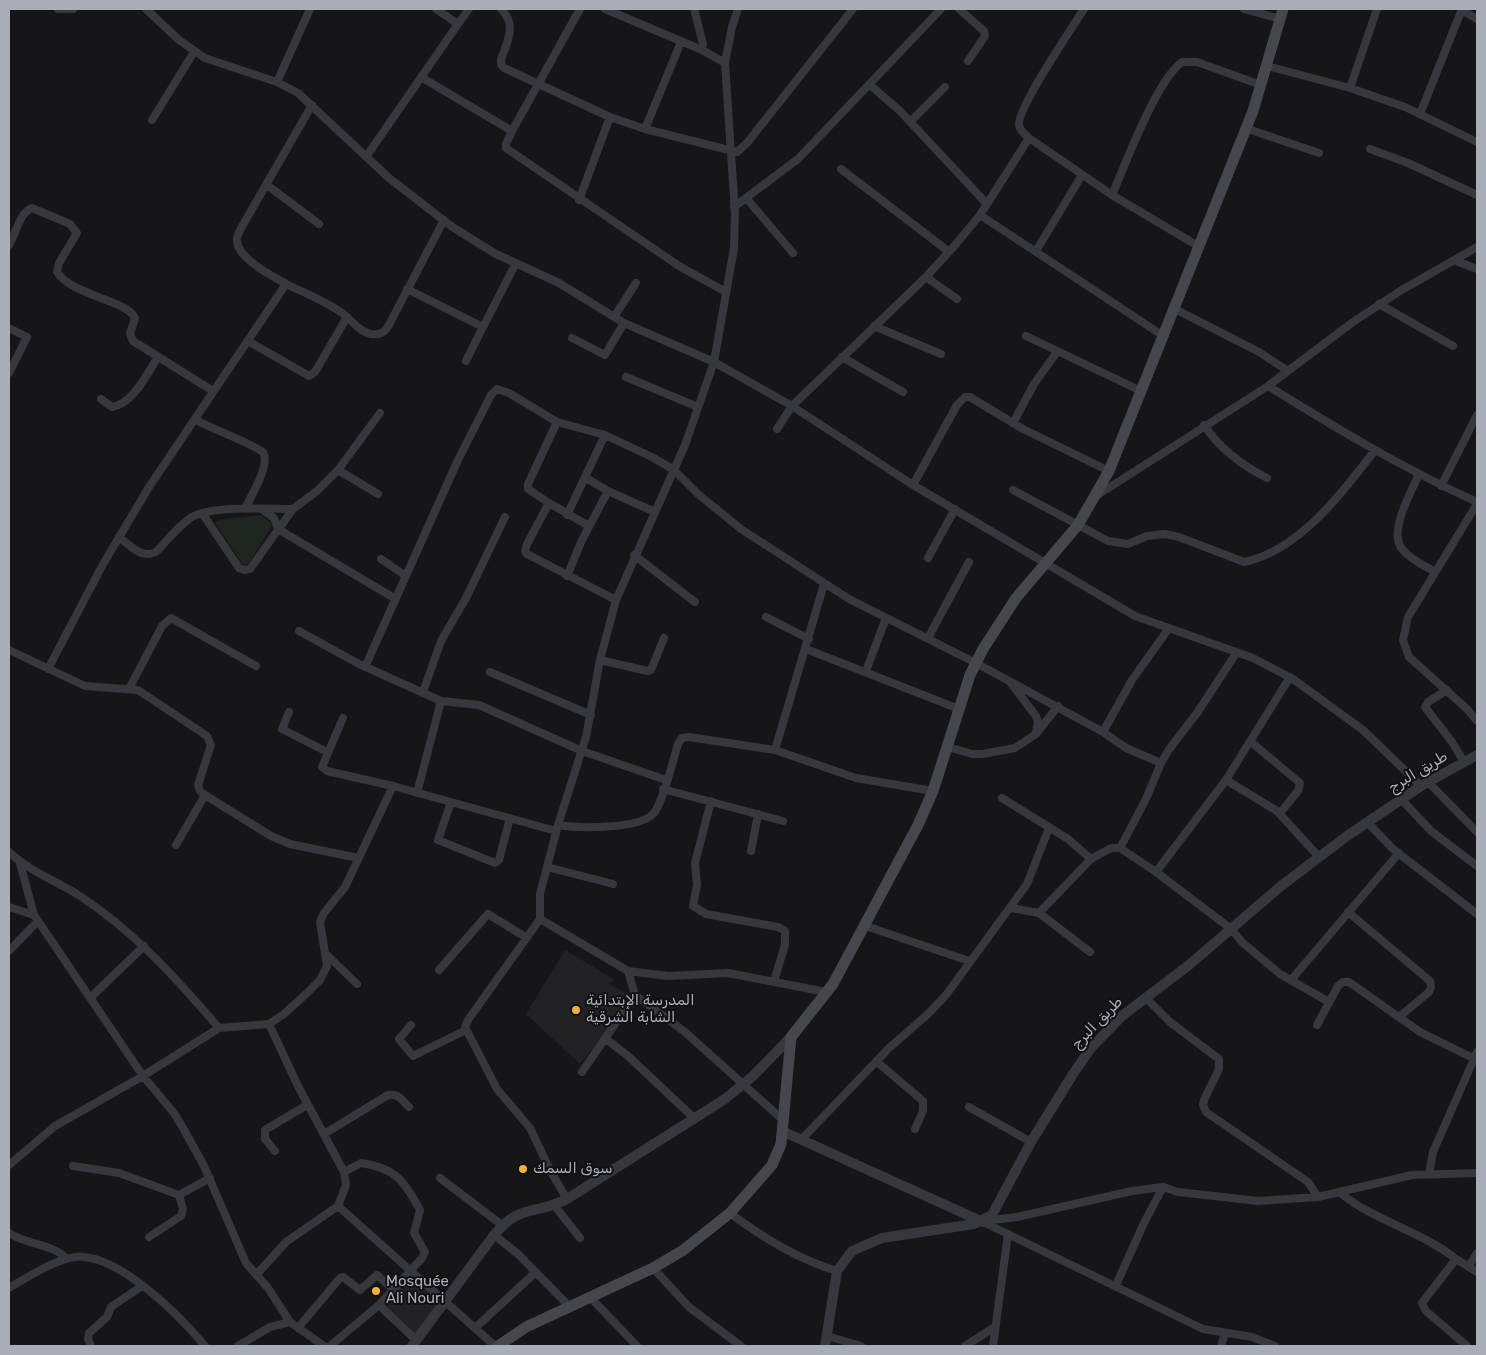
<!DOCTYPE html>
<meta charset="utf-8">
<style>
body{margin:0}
#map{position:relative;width:1486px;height:1355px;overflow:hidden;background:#161618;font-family:Rubik,sans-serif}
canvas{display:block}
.frame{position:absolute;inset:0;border:10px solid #a8adb8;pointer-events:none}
</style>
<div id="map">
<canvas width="1486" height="1355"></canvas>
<div class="frame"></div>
</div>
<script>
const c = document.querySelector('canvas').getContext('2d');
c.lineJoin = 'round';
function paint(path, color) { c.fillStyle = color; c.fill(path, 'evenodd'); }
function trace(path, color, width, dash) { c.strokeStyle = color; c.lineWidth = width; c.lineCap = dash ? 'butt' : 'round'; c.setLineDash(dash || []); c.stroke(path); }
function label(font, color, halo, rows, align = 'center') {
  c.font = font + ' Rubik,"Noto Naskh Arabic",sans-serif'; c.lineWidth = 4; c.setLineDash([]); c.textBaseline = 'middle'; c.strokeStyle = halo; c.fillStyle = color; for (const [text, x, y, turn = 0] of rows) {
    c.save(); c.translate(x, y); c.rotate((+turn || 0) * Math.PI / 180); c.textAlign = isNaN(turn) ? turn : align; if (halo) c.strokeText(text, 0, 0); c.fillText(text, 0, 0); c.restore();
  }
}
const built = new Path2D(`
 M565,950l49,29 -5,5 17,9 2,12 -48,59 -54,-50z
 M405,1271l36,32 -29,38 -38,-35z`);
const green = new Path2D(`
 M261,515l11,9 -1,3 -22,36 -5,3 -29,-43 4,-3z
 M606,998l12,7 -14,22 -11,-6z`);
const minor = new Path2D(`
 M58,9h15
 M146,9l33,31 26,18 72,24 21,11 91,85 62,48 43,27 65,30 65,40 90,39 78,44 121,79 222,131 118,42 40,21 70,51 58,56
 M501,9c16,15 7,32 0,50v5l3,4 106,49 35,12 92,23 10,-9 106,-134
 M580,9l-68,122 -6,13v4l173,118 47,26
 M605,9l97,41 23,13
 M694,9l9,35 -1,6
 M959,9l25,22 1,5 -17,25
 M1084,9c-11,17 -67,100 -65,116 1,6 6,9 10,13l83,57 86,51
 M1244,9l36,10
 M1462,10l15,9
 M458,24l11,-15
 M1267,66l83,22 55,19 72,35
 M421,77l91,54
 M277,82l33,-73
 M870,85l30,26 87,93
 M1350,88l27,-79
 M1420,114l42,-105
 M152,120l42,-68
 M910,122l35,-35
 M1245,128l74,25
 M645,129l36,-87
 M1370,149l38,14 69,32
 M366,157l92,-133 -22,-15
 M841,169l107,82
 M267,185l52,39
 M1112,195c14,-32 44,-114 70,-133h15l64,23
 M747,199l46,54
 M579,200l31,-83
 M734,207l64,-48 143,-150
 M980,215l182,120
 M9,245c7,-11 10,-32 23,-37l38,16 7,9 -18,30 -2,9c14,23 70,28 78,46l-5,16 3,7 80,50
 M1036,251l46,-76
 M1456,261l21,8
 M926,277l31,22
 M286,284c19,9 39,17 56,29 11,8 21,24 36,21 7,-1 10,-7 13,-13l53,-101
 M407,289l76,38 -17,34
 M1379,304l74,42
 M1173,308l86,44 29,19
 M614,317l22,-34
 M874,326l67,28
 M483,327l33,-64
 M9,328l18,9 -18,36
 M1026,336l115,55
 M572,338l33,17 19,-32
 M248,341l61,35 6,-4 32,-55
 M842,357l61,35
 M626,377l72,30
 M1268,386c68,42 136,83 209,116
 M101,399l11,8c21,-3 35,-33 46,-50
 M196,420c22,12 45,18 67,32 8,13 -12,43 -18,57
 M557,422l48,13 47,22 22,13 24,24 43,35 108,70 127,64 127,69 23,16 35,15 -15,36 -26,49
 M1013,423l21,-39 23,-32
 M1204,425c16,24 37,40 63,53
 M777,429l15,-23 134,-129 30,-33 24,-29 49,-77
 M338,470l40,24
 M1419,474c-8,19 -32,59 -16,76 8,10 22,16 32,22
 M586,478l22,13
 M913,485l44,-80 8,-8h5l53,32 86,42
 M1441,486l36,-71
 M1013,490l95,51 20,3 19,-8 18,-2 14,3 65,25c55,-11 99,-70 131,-112
 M1096,496l172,-110 85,-64 47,-31 77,-44
 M549,503l40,23
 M1477,504l-69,113 -5,23 6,17 58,52 10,12
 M263,510l11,8 4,11 116,69
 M202,513l37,55 5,2 6,-1 43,-60 24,-18 21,-21 42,-57
 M567,515l38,-80
 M119,537c12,9 22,22 37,15 11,-11 23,-27 36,-35 20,-12 77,-8 101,-8
 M634,555l61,47
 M928,558l27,-49
 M381,559l25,17
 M567,576l15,-36 26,-49 47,21
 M766,617l43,22
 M299,631l60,33 82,37 38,4 103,46 84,29
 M928,638l41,-76
 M806,649l153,60
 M9,650l76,36 53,4 69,46 4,9 -13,40 2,6 5,4 66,41 19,8 68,14
 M600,660l48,11 3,-1 13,-32
 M365,667l93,-207 33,-65 6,-6 12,4 48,29 -29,62v5l21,14 -22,41 -2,7 2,3 89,46
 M48,669l54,-103 47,-79 137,-203c-13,-8 -48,-25 -49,-43 -1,-3 2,-8 3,-11l72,-125
 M866,671l20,-53
 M490,672l101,43
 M1010,682l26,34 2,6 -2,10
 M130,687l32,-61 9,-8 85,48
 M1447,690l-19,12 -3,5 27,35 12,20
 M423,692l18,-51 25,-43 39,-81
 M289,712l-7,17 45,23
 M343,718l-21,49 5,4 66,15
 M1103,732l29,-52 37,-52
 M1251,742l49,41 -2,8 -18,22
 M948,747l24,7h11l32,-6 21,-14 22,-28
 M775,750l49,-166
 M1161,763l9,-15 27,-35 40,-61
 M1226,780l51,31 42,46
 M1428,782l49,50
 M663,789l120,32
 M417,793l24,-92
 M1002,798l66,41 23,20
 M1401,799l30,32 46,35
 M711,801l-16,62 2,22 -4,21 13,8 72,13 7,4v14l-11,36
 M451,802l-13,38 57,23 4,-3 11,-42
 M1367,822l26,27 84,65
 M558,825c19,3 82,5 96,-12 9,-11 19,-53 24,-69l4,-6 7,-1 86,13 81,28 77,13
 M176,845l29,-50
 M751,851l7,-37
 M9,852c20,19 45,28 68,42 56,36 99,84 142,134
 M20,863l14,52 109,161 31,37 9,15 21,38 42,97 22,25 22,34 34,24
 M547,867l66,17
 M1156,872l70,-92 64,-103
 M9,907l25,8
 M1011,908l28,5 51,39
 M1348,912l82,69 1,6 -2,5 -30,25
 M1039,913l52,-54 20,-11h9l36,24 74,56 13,15 37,31 49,28
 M540,919l88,52 40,5 60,-3 98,19
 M863,925l106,36
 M9,951l29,-30
 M325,953l32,31
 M439,970l49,-56 39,24
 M628,971l7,24 50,37 98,88
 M1291,980l108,-127
 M91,997l53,-51
 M1146,998l24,24 49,37v10l-15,31 -1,5 3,7 102,70 10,15
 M269,1024l29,62 46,86 2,13 -8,21 157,140
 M411,1025l-12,14 14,17 53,-26
 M1317,1025l21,-39 5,-4h6l71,50 53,26
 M606,1039l22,17 67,63
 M876,1061l47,40v10l-8,18
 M582,1072l53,-77
 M969,1107l62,35
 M324,1134l64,-39c10,-2 14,5 21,12
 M801,1140l88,-92 39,-34 18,-19 81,-111 22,-56
 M275,1151l-10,-12v-9l42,-25
 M9,1165l46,-39 88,-50 76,-48 50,-4 15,-10 22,-20 14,-14 7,-14 -7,-44 4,-9 21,-26 48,-101 163,45
 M73,1166l46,7 60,22 31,-17
 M1429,1174l4,-22 44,-100
 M440,1178l62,47
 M1339,1192c35,29 82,39 117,67l-34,44 4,8 41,35
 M567,1199l-16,-27 -21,-44 -33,-39 -32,-62 3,-7 72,-101v-25l18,-69 28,-88 14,-77 16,-60 69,-155 29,-83 20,-114 1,-35 -10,-150 7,-36 6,-18
 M554,1205l26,33
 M730,1213c33,25 67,46 107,58
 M985,1221l32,-4 115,-26 31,-4 15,5 80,9 60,-4 94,-22 65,-2
 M983,1222l220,107 49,8 23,9
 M9,1233c17,12 42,10 57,25
 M494,1235l24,19 51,52
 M149,1237l32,-21 2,-7 -4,-14
 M1456,1259l21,13
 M1469,1266l8,-13
 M653,1268l36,39 52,39
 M257,1274l29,-32 52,-36
 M1116,1285l28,-62 19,-36
 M9,1288c17,-10 47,-29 66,-31 42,-5 105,59 130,89
 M590,1297l47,49
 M379,1305l38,36
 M298,1328l42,-50 3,-1 17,13 17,-15 16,14
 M475,1328l61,-56
 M827,1336l34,10
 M91,1346l-3,-7 1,-6 18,-16 4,-10 31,-21
 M238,1346l32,-19 20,-5
 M330,1346l49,-41 43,-47 3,-6 -11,-19 6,-23c-16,-30 -25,-42 -59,-47l-17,9
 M965,1346l30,-19
 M993,1346l15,-112
 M1221,1346l4,-13`);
const tertiary = new Path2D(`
 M782,1131l201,91
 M412,1346l82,-111c28,-33 41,-19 73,-36l158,-100 28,-23 38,-39
 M825,1346l12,-75 15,-20 30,-13 92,-14 18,-9 39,-73 42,-68 18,-26 31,-32 67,-51 92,-79 66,-50 74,-50 56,-31`);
const secondary = new Path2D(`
 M498,1346l28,-19 127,-59 29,-17 48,-38 42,-48 9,-21 10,-107 42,-53 85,-159 15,-34 37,-116 13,-26 33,-51 62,-73 31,-54 144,-360 30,-102`);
const markers = [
 [576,1010,5,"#f2b134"],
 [523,1169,5,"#f2b134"],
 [376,1291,5,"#f2b134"]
];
const streetNames = [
 ["طريق البرج",1418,772,-31],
 ["طريق البرج",1097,1023,-46]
];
const poiNames = [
 ["المدرسة الإبتدائية",586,1001],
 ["الشابة الشرقية",586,1018],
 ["سوق السمك",533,1169],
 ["Mosquée",386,1282],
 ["Ali Nouri",386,1299]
];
paint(built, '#222225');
paint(green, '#1e261f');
trace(minor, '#37383d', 8);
trace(tertiary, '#37383d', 10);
trace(secondary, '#45474d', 11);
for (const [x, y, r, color] of markers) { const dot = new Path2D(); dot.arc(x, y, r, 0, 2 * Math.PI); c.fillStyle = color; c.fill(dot); trace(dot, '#111113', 2); }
label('15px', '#a8adb8', '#111113', streetNames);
label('15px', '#a8adb8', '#111113', poiNames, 'left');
</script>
